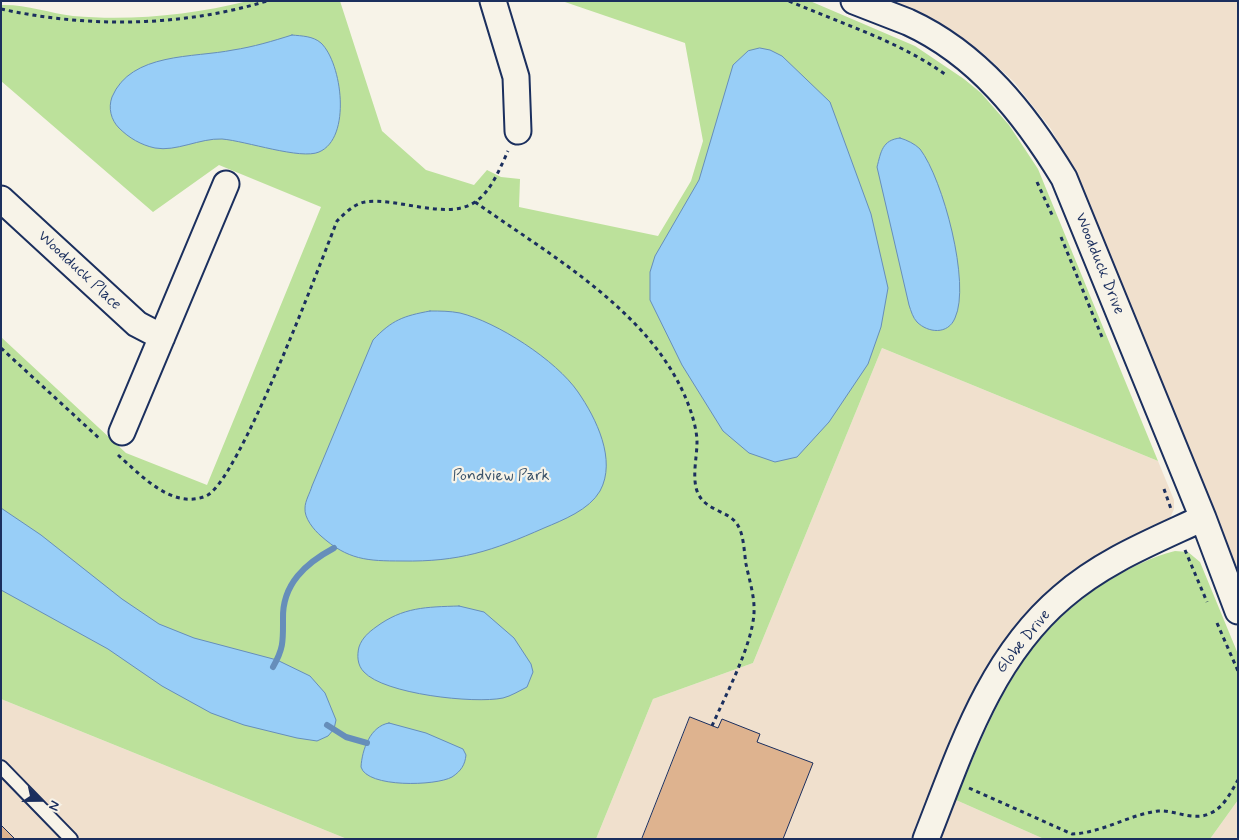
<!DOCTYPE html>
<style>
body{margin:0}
#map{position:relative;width:1239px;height:840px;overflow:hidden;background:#f7f3e8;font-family:Mynerve,sans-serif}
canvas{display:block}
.frame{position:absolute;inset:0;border:2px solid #1b2f5e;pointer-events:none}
.north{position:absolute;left:15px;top:775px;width:50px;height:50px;-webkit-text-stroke:4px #f7f3e8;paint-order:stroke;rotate:112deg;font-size:14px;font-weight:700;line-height:20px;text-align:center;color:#1b2f5e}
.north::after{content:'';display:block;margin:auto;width:18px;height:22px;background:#1b2f5e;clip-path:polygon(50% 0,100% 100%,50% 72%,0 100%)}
</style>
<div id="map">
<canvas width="1239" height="840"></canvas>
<div class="frame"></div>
<div class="north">N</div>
</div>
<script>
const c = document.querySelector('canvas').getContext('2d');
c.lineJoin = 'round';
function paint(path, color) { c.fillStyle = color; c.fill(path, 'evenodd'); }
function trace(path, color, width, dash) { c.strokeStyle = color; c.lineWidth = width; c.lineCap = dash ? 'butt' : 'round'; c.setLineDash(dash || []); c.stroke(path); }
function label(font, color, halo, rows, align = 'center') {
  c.font = font + ' Mynerve,sans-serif'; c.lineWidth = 4.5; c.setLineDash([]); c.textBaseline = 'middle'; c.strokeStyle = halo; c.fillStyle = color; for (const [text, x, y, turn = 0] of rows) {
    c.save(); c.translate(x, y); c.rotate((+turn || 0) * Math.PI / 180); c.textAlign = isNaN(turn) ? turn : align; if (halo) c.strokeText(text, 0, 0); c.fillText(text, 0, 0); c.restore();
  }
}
const built = new Path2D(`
 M900,1h338v570l-162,-396 -25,-46 -37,-47 -29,-27 -33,-25 -53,-27z
 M882,348l276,113 16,39v9l-4,9 -3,5 -141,93 -15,17 -21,30 -20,37 -58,139h-316l57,-140 100,-36z
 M1,699l346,140h-346z
 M956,800l88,39h-104z
 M1238,800v39h-28z`);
const green = new Path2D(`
 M248,1h92l42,130 44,39 48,15 13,-15 14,7 19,2 -1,28 139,29 33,-55 12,-40 -18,-98 -123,-42h248l105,45 49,33 17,14 28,32 29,44 120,292 -276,-113 -129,315 -100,36 -57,140h-249l-346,-140v-362l125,116 81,32 114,-278 -102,-42 -66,47 -152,-131v-76c23,-1 49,8 72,11 59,5 118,-1 175,-15z
 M1175,551l13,1 12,10 38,92v146l-28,39h-166l-88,-39c38,-91 65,-166 154,-220 20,-12 43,-24 65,-29z`);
const water = new Path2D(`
 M292,35c10,1 21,1 29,8 21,20 31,95 -2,109 -18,8 -73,-11 -97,-13 -22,-1 -46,13 -67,9 -14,-3 -26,-10 -36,-20 -8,-8 -11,-20 -7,-31 19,-45 82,-39 121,-47 20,-3 40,-9 59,-15z
 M760,48l10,2 12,6 48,46 41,112 17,74 -7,39 -13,37 -39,58 -32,35 -22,5 -26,-9 -26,-22 -41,-66 -32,-65v-28l5,-16 44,-76 34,-115 15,-14z
 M900,138c7,2 15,6 20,11 23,30 51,135 35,169 -7,17 -27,15 -38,4 -4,-4 -6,-11 -8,-17l-32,-138c4,-15 5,-27 23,-29z
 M430,311c10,0 20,0 30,2 37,9 96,47 118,79 18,26 39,68 22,99 -11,19 -37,29 -56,37 -52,23 -85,34 -142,33 -35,0 -54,-1 -81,-25 -7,-6 -17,-18 -16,-28 0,-7 5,-15 7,-22l61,-146c19,-20 30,-24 57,-29z
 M1,508l40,27 81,64 37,25 35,14 83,22 33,16 15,17 11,27 -2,9 -6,7 -11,5 -20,-3 -53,-13 -33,-12 -49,-27 -54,-37 -107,-59z
 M459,606l25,6 30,26 17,26 2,8 -6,15c-8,4 -16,9 -24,11 -29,6 -119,-4 -139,-26 -7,-7 -7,-17 -5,-25 3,-9 10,-15 17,-20 27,-20 50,-20 83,-21z
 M389,723l37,10 37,16 3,6c-1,10 -5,16 -14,22 -16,9 -85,11 -91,-10 1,-17 9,-41 28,-44z`);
const stream = new Path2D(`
 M273,667c11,-19 10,-27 10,-48 -1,-35 23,-56 51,-71
 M327,725l19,12 21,6`);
const building = new Path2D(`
 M690,717l28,11 4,-9 38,15 -3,8 56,21 -30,76h-141z
 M1,825l14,14h-14z`);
const path = new Path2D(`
 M789,1c53,23 110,40 157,74
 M1,9c87,19 180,18 266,-8
 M1037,182l16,35
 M475,202c79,56 184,114 216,210 3,9 6,21 6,30 0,15 -5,34 0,49 7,20 31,19 40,33 7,10 7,28 9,40 3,15 9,33 8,49 -2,33 -28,81 -42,113
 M1061,237l41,100
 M1,348l99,91
 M118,455c23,20 54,55 88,41 32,-13 114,-232 131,-275 8,-8 17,-17 28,-19 32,-5 82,19 110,0 16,-10 25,-34 33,-51
 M1164,489l7,20
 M1185,550l22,52
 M1217,623l21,48
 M969,788l103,46c30,-1 56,-19 86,-23 18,-1 36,11 53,2 13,-6 20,-21 27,-33`);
const service = new Path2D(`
 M1,767l70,72`);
const minor = new Path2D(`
 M493,1l23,76 2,54
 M854,1c18,7 36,14 54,21 70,32 117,92 156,156l139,340 35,93
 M1,199l136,125 25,13
 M122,432l104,-248
 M926,839c34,-86 63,-180 136,-242 41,-36 92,-56 141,-79`);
const streetNames = [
 ["Woodduck Drive",1099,264,68],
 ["Woodduck Place",79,271,43],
 ["Globe Drive",1024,642,-51]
];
const parkNames = [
 ["Pondview Park",501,477]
];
paint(built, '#f0e0cd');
paint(green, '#bce19b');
paint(water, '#98cef7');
trace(water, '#668eba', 1);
trace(stream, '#668eba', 6);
paint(building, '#deb38f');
trace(building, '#1b2f5e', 1);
trace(service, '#1b2f5e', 16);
trace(minor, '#1b2f5e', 29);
trace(path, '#1b2f5e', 3, [4, 4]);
trace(service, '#f7f3e8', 12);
trace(minor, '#f7f3e8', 25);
label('16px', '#1b2f5e', '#f7f3e8', streetNames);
label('16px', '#3b536a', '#f7f3e8', parkNames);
</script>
